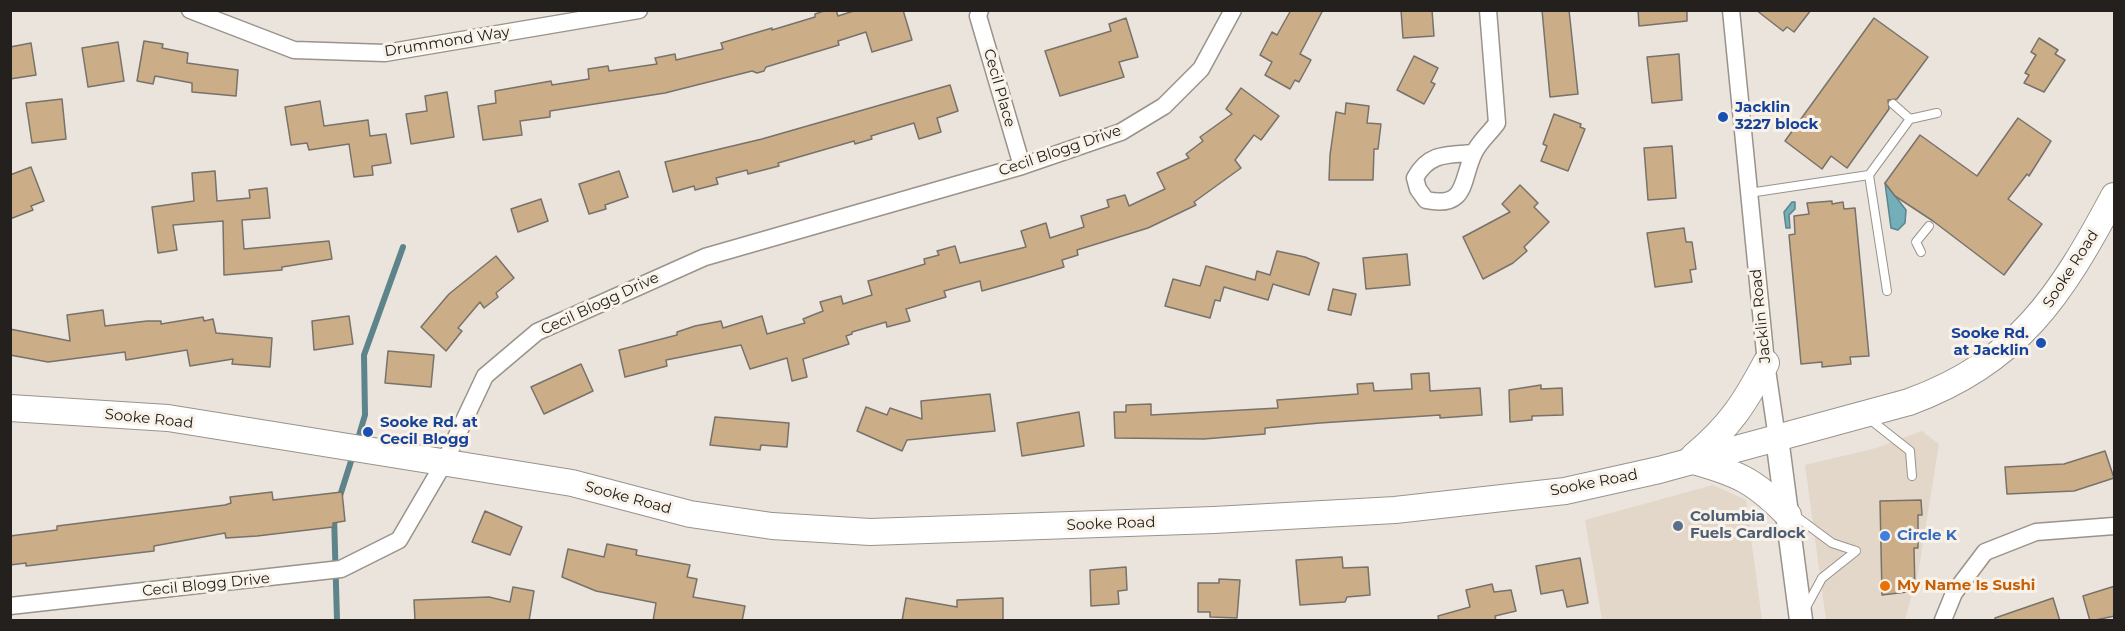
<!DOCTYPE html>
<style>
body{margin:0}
#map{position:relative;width:2125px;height:631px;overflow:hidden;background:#ebe4dc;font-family:Montserrat,sans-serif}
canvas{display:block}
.frame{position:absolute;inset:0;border:12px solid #23201d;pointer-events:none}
</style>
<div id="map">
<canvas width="2125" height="631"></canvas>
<div class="frame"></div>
</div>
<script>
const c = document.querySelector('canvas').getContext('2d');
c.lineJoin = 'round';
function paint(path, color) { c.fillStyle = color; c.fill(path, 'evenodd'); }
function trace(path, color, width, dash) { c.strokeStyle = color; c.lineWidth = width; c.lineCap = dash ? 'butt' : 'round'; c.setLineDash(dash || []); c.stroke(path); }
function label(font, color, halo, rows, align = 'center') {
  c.font = font + ' Montserrat,sans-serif'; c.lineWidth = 6; c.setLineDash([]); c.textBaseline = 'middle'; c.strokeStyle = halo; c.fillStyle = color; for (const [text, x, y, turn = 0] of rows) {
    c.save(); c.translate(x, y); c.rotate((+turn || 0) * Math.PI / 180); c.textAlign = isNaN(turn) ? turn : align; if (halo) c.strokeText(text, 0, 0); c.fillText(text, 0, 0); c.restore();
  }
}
const built = new Path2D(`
 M1922,431l17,13 -21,130 -13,46h-79l-21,-155 71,-17z
 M1713,485l33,15 16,120h-160l-17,-100z`);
const water = new Path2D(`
 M1885,183l21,27 -1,13 -7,7 -7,-2z
 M1792,202h3v7l-6,6 1,13h-4l-2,-16z`);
const stream = new Path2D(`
 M357,442l8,-27 -1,-60 39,-108
 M339,499l14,-44
 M334,515l3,105`);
const building = new Path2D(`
 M827,10h9l2,6 19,-6h46l9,30 -40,12 -6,-20 -28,9 1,4 -73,22 -2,4 -7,2 -5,-2 -87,22 -115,18v6l-30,4 2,14 -39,5 -5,-34 18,-3 -1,-12 56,-10 1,4 37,-6 -1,-10 20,-3 1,5 48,-7 -2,-6 20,-4 1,6 47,-11 -2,-6 51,-15v2l43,-13v-3z
 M1291,10h32l-23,44 11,6 -12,22 -4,-2 -5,9 -25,-14 7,-13 -12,-7 12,-23 5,3z
 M1401,10h31l2,26 -31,2z
 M1542,10h27l9,84 -28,3z
 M1638,10h49v11l-48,5z
 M1756,10h55l-17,22 -7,-5 -4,4z
 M1126,18l12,39 -19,5 5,15 -64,19 -15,-45 66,-20 -2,-7z
 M1874,18l54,39 -31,42 -9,1 1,9 -42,59 -16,-12 -9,13 -37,-28z
 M2039,38l19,12 -3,4 10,6 -21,32 -20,-9 5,-8 -4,-2 11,-18 -5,-3z
 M144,41l19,3 -1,4 26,5 -1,10 51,7 -2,26 -44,-4v-9l-37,-7 -2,8 -16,-3z
 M118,42l6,39 -36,6 -6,-39z
 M31,43l5,32 -26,4v-32z
 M1679,54l3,46 -30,3 -5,-46z
 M1414,56l24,12 -7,14 4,2 -11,20 -27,-14z
 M950,85l8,26 -21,7 4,14 -22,7 -5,-16 -43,13 1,3 -17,5 -1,-3 -76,22 1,3 -31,8 -1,-4 -31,8 2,6 -23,6 -1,-4 -21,6 -8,-30 97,-23z
 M1241,88l38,28 -18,24 -7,-5 -19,25 6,8 -47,34 2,3 -48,23 -71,22 1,5 -16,5 2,7 -33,10 -49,14 -2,-10 -36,10 2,6 -40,12 4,12 -23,6 -1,-5 -34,10v2l-6,2 3,8 -46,15 4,18 -15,4 -5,-23 -37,11 -9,-24 -75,15 1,6 -42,11 -6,-27 58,-15v-3l18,-6 26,-5 2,7 39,-12 5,18 38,-11 -2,-4 20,-8 -3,-9 21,-6 2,8 29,-9 -4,-14 57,-17 -1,-5 15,-4 -2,-4 18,-5 5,17 66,-16 -5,-16 25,-8 4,15 34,-11 -3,-11 28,-9 -2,-7 18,-5 4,11 36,-17 -8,-16 32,-15 -3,-4 17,-13 -3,-4 32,-23 -6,-5z
 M447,92l7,45 -43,7 -5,-30 21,-3 -2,-15z
 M62,99l4,40 -34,4 -6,-40z
 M320,101l4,25 44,-6 2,16 16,-2 5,29 -19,3 1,9 -19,2 -5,-33 -40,6 -2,-7 -16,2 -6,-38z
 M1346,103l23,3 -2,17 14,1 -3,25h-4l-1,31h-44l1,-25 6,-43 9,2z
 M1554,114l27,10 -1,3 5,2 -17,42 -27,-10 6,-15 -4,-2z
 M2018,118l33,23 -22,35 -2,-2 -19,25 34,25 -38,51 -71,-54 -38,-25 -10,-13 35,-48 57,41z
 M1672,146l4,52 -28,2 -4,-52z
 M31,167l13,34 -13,5 2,4 -23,9v-44z
 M215,171l2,30 33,-3 -1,-8 18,-2 3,30 -28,2 2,29 85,-8 3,18 -50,8v3l-58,5 -1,-54 -50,4 4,25 -19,3 -6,-46 42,-6 -2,-28z
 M619,171l9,26 -23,8 1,4 -17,5 -10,-30z
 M1520,185l18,18 -4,4 15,15 -25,25 3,4 -14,12 -30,16 -20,-42 47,-25 -8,-8z
 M541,199l7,22 -30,11 -7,-23z
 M1832,201v3l11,-2 1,7 11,-1 14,148 -19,1 1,7 -29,3v-5l-21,2 -12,-129 6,-1 -1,-18 15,-2 -2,-11z
 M1684,228l2,14h6l4,27 -6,1 2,12 -37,5 -8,-54z
 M1277,251l28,6 14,6 -10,32 -36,-11 -5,16 -44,-13 -4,14 -5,-1 -5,18 -45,-12 8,-27 27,7 6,-20 49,14 2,-9 13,4z
 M1407,254l3,31 -44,4 -3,-31z
 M496,256l18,22 -18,15 2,4 -14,11 -4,-6 -22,26 4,3 -16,20 -25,-24 28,-33z
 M1333,289l23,5 -5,21 -23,-5z
 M103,310l2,16 42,-5h14v3l42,-7 1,4 9,-2 3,14 56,5 -2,29 -38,-3 1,-5 -43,7 -3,-16 -61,10 -1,-8 -77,10 -38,-7v-26l60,12 -3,-26z
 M349,316l4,28 -39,6 -2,-29z
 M388,351l46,4 -3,32 -46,-4z
 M581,364l12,27 -49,23 -13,-27z
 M1429,373l1,18 50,-3 2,27 -42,3v-3l-120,8 -55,5v6l-61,5 -89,-1 -1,-26h12v-7l25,-1v11l127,-7 -1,-8 81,-6 -1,-10 16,-1 1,8 38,-2 -1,-15z
 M1541,385v4l21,-1 1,27 -31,1v4l-22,2 -1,-32z
 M990,394l5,37 -88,9 -5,11 -45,-20 9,-24 21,8 3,-7 32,11 -1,-18z
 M1079,412l5,34 -62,10 -5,-33z
 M715,417l74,6 -2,24 -26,-2 -1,5 -50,-5z
 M2105,451l9,27 -40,13 -67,3 -2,-27 59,-3z
 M272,492l1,8 69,-8 3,29 -12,2v4l-76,9 -31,2 -1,-5 -71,13v5l-128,15v-3l-16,2v-29l47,-6v-4l168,-21 6,-2 -1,-6z
 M1921,500l1,15h-4v33h-4l1,43 -33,4 -2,-94z
 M485,511l37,16 -12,28 -38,-13z
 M607,544l30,6 -1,5 54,10 -3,12 10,2 -4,18 52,9 -3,15h-89l3,-18 -60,-12 -34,-14 6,-28 36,8z
 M1342,557l1,11 25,-1 2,28 -23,2 -2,5 -45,3 -4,-45z
 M1580,558l8,45 -21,4 -4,-17 -22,4 -5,-28z
 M1126,567l1,23 -9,1 1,13 -28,2 -1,-36z
 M1219,579l21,1 -3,38 -27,-1v-5h-12v-29h21z
 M1492,584l2,8 17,-2 5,21 -21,5 1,5h-57l-1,-5 32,-9 -4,-17z
 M2115,586v30l-25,5 -7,-25z
 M513,587l21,4 -5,30h-114l-1,-21 75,-3 21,5z
 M906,598l51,9v-7l46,-2v23h-101z
 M2053,598l7,23h-65v-3z`);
const service = new Path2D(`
 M1893,104l17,15
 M1869,175l41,-56 27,-6
 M1749,193l120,-18 18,116
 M1921,252l-5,-10 13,-16
 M1867,417l43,34 2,25
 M1793,514l39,29 24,8
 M1804,611l18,-33 34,-27`);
const minor = new Path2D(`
 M190,10l104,40 91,3 254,-43
 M980,10l-2,6 44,150
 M1731,10l35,353 11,75
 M1474,153c-26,2 -45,-1 -59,25l3,11 8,11c42,9 35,-21 48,-47 5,-11 16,-20 23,-30l-9,-113
 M10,606l331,-37 58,-29 45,-77 41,-87 52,-44 168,-75 317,-91 99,-34 43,-26 37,-37 32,-59
 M1943,620l11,-27 31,-41 51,-20 78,-6`);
const secondary = new Path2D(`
 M1777,438l24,182`);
const primary = new Path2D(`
 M10,408l158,10 404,65 118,31 82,12 98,6 344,-12 181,-10 170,-19 94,-21 250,-68c110,-40 152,-107 205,-206
 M1694,456c36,-30 50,-52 72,-93
 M1690,460c47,13 64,20 98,55`);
const markers = [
 [1723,117,6,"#1a4fb4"],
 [2041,343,6,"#1a4fb4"],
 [368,432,6,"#1a4fb4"],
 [1678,526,6,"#5c6f8a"],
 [1885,536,6,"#3f7fe0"],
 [1885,586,6,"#e8710a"]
];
const streetNames = [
 ["Drummond Way",447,42,-9],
 ["Cecil Place",999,88,74],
 ["Cecil Blogg Drive",1060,151,-19],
 ["Sooke Road",2071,269,-57],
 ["Cecil Blogg Drive",600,304,-25],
 ["Jacklin Road",1761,316,-96],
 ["Sooke Road",149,419,6],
 ["Sooke Road",1594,483,-11],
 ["Sooke Road",628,498,15],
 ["Sooke Road",1111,524,-2],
 ["Cecil Blogg Drive",206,585,-6]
];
const transitNames = [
 ["Jacklin",1735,108],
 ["3227 block",1735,125],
 ["Sooke Rd.",2029,334,"right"],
 ["at Jacklin",2029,351,"right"],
 ["Sooke Rd. at",380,423],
 ["Cecil Blogg",380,440]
];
const serviceNames = [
 ["Columbia",1690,517],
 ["Fuels Cardlock",1690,534]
];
const shopNames = [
 ["Circle K",1897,536]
];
const foodNames = [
 ["My Name Is Sushi",1897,586]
];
paint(built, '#e3d7c9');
paint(water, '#74afb9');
trace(water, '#5c848a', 1.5);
trace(stream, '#5c848a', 6);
paint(building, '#cbad87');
trace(building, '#78726a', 1.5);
trace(service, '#99938b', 10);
trace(minor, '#99938b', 19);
trace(secondary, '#99938b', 25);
trace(primary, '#99938b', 28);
trace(service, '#fff', 8);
trace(minor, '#fff', 16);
trace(secondary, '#fff', 22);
trace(primary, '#fff', 26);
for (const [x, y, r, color] of markers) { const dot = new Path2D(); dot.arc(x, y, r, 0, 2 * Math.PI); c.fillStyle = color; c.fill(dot); trace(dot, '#f9f2e9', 2); }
label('15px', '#23201d', '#f9f2e9', streetNames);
label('bold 15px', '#164399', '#f9f2e9', transitNames, 'left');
label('bold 15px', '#4e5e75', '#f9f2e9', serviceNames, 'left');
label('bold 15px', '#366cbe', '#f9f2e9', shopNames, 'left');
label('bold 15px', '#c56008', '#f9f2e9', foodNames, 'left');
</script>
